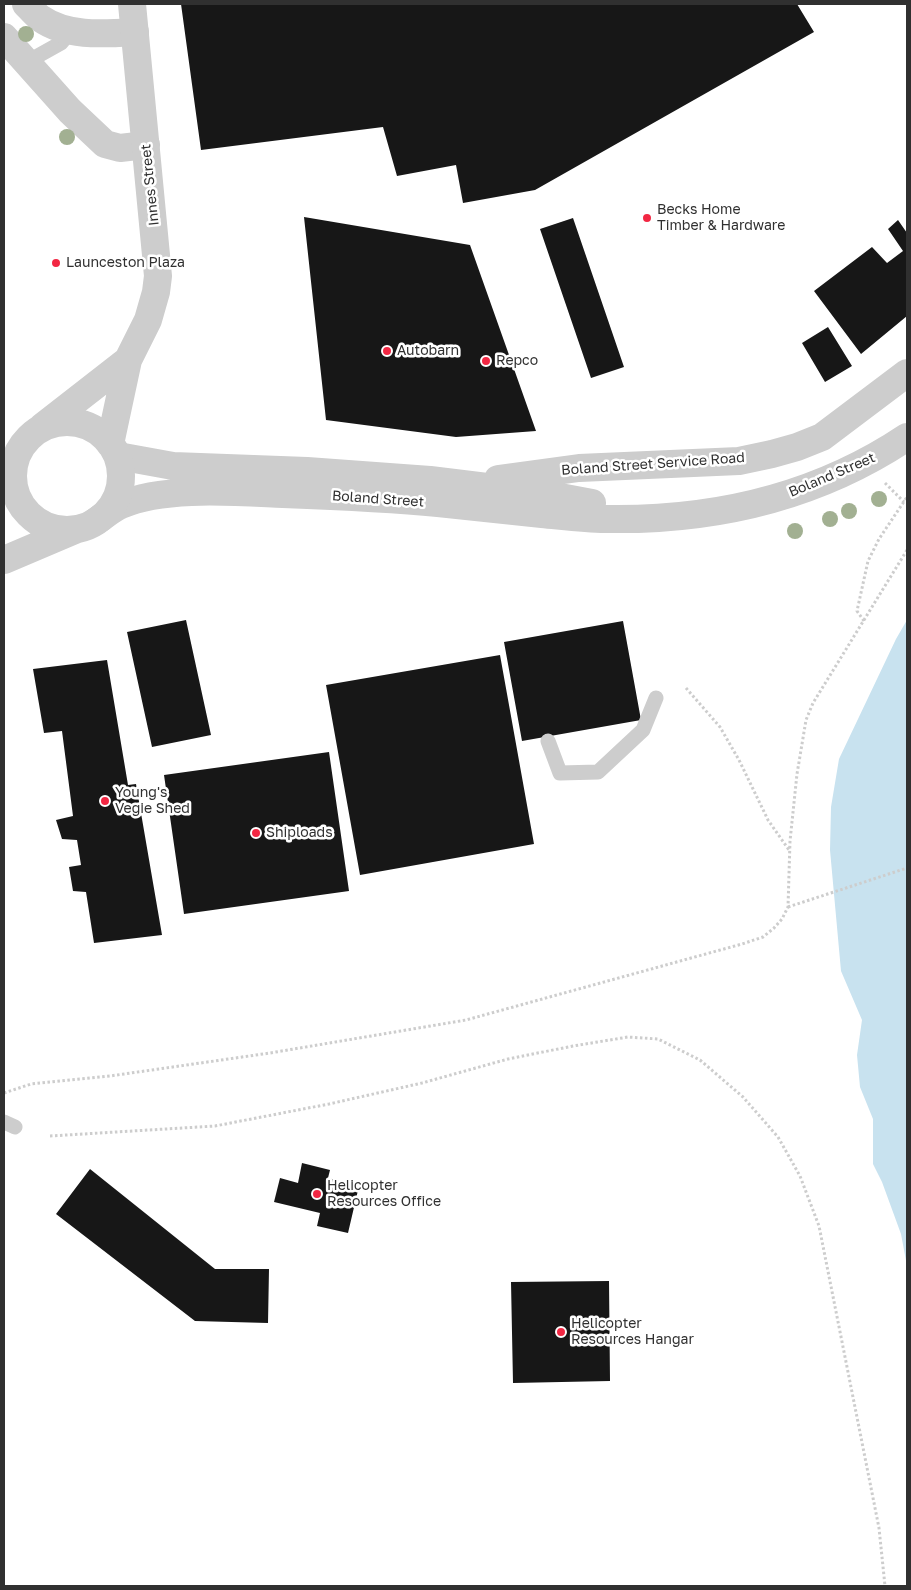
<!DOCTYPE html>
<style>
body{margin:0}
#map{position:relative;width:911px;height:1590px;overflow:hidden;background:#fff;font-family:"Golos Text",sans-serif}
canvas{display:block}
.frame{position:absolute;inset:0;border:5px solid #303030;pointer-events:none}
</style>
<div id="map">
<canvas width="911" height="1590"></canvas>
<div class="frame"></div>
</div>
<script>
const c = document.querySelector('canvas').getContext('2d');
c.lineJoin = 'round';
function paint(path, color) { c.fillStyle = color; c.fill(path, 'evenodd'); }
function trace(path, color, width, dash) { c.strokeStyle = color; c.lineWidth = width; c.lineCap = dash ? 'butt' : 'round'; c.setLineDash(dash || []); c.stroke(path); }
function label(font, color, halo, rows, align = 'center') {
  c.font = font + ' "Golos Text",sans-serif'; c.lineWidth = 5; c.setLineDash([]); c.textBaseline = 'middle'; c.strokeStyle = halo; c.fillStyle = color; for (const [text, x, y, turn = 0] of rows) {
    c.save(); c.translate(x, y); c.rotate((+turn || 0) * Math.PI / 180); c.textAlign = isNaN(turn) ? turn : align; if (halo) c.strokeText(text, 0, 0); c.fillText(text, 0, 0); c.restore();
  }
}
const water = new Path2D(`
 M907,620v646l-6,-32 -19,-52 -9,-18v-45l-13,-32 -3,-32 5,-35 -21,-49 -11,-121 1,-43 8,-48 57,-120z`);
const building = new Path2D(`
 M181,4h616l17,28 -279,158 -72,13 -7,-38 -59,11 -14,-49 -182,23z
 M304,217l166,28 66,186 -80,6 -130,-17z
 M573,218l51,149 -33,11 -51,-149z
 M898,220l9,13v83l-46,38 -47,-63 58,-44 15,16 16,-12 -15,-22z
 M828,327l24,39 -27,16 -23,-39z
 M186,620l25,115 -59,12 -25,-115z
 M623,621l18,99 -119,21 -18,-99z
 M500,655l34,189 -174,31 -34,-190z
 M107,660l21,125 8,-1 26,151 -68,8 -8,-51 -13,-1 -4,-24 12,-2 -4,-25 -15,-1 -6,-19 17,-4 -11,-85 -18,2 -11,-64z
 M329,752l20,139 -165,23 -20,-139z
 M302,1163l28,7 -2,8 31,8 -11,47 -31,-7 3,-13 -46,-11 6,-24 18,5z
 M90,1169l125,100h54l-1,54 -73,-2 -139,-107z
 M609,1281l1,100 -97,2 -2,-101z`);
const path = new Path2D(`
 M885,483l19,19
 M864,621l-7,-10 11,-50 11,-22 28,-42
 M686,688l34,39 19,33 29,60 21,30
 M788,907l119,-39
 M4,1093l27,-9 79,-8 160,-23 196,-33 276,-76 21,-7 11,-9 8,-9 6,-12 2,-66 7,-67 9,-54 7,-17 94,-153
 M50,1136l165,-10 114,-22 93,-21 86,-24 65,-13 55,-9 30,2 42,21 43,37 35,40 22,39 19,50 60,302 6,58`);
const service = new Path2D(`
 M27,62l34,-19 10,-12
 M548,741l12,32 38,-1 45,-42 13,-32
 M4,1122l11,5`);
const minor = new Path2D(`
 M26,4c4,4 9,10 14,14 27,19 63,16 95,14
 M4,37l66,74 35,33 15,4 26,-3
 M118,456l55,10 134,5 123,9 114,14 48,9
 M498,479l81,-11 160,-7 33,-7 25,-7 25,-10 85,-64
 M96,521c8,-5 16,-12 25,-16 43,-19 115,-13 162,-11 52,2 103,4 155,9 35,4 69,7 104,11 21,2 42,5 63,5 109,2 211,-21 302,-82`);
const tertiary = new Path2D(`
 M13 476a54 54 0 1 1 108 0a54 54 0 1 1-108 0Z
 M42,427l86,-67
 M110,444l18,-84 20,-40 8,-28 2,-16 -26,-272
 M4,560l73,-31`);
const trees = [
 [26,34],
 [67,137],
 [879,499],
 [849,511],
 [830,519],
 [795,531]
];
const markers = [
 [647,218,5,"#f22743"],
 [56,263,5,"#f22743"],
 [387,351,5,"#f22743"],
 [486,361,5,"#f22743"],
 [105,801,5,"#f22743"],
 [256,833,5,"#f22743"],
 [317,1194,5,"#f22743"],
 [561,1332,5,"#f22743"]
];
const streetNames = [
 ["Innes Street",150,185,-96],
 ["Boland Street Service Road",653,464,-4],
 ["Boland Street",832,475,-23],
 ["Boland Street",378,499,4]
];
const poiNames = [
 ["Becks Home",657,210],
 ["Timber & Hardware",657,226],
 ["Launceston Plaza",66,263],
 ["Autobarn",397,351],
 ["Repco",496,361],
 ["Young's",115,793],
 ["Vegie Shed",115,809],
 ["Shiploads",266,833],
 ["Helicopter",327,1186],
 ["Resources Office",327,1202],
 ["Helicopter",571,1324],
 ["Resources Hangar",571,1340]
];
paint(water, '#c8e2ef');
paint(building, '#171717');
trace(path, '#cdcdcd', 3, [2.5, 2.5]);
trace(service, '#cdcdcd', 15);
trace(minor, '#cdcdcd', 28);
trace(tertiary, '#cdcdcd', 28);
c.fillStyle = '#a2b092';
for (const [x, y] of trees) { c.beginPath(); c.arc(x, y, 8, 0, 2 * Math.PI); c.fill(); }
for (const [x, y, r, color] of markers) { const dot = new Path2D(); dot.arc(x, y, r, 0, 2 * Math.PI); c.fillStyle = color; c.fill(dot); trace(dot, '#fff', 2); }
label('14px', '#303030', '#fff', streetNames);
label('14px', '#303030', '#fff', poiNames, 'left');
</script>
